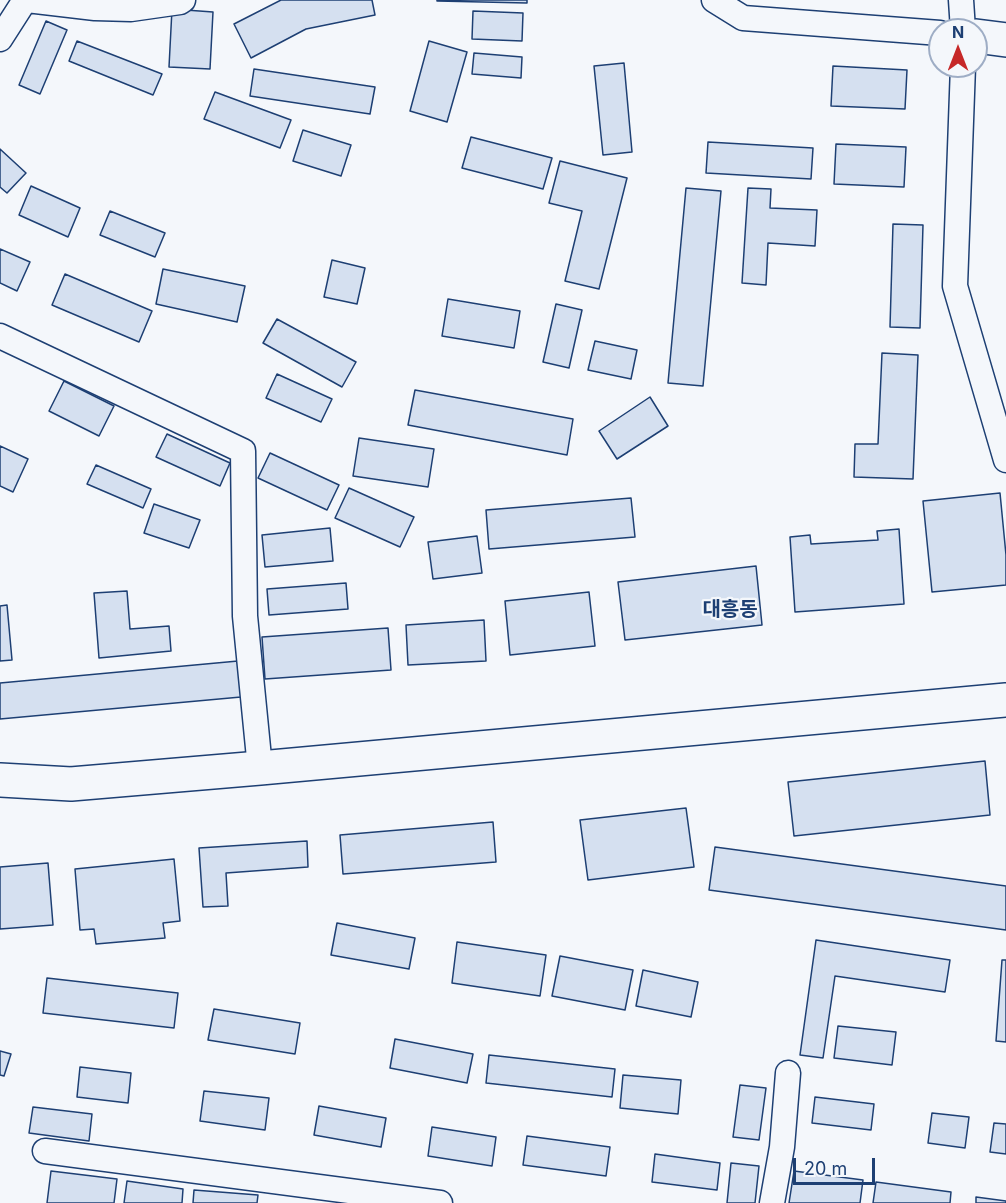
<!DOCTYPE html>
<meta charset="utf-8">
<style>
body{margin:0}
#map{position:relative;width:1006px;height:1203px;overflow:hidden;background:#f4f7fb;font-family:Inter,sans-serif}
canvas{display:block}
.north{position:absolute;left:928px;top:18px;width:60px;height:60px;box-sizing:border-box;background:#f4f7fb;border:2px solid #9eadc5;border-radius:50%;rotate:0deg;font-size:16px;font-weight:700;line-height:24px;text-align:center;color:#1d3f73}
.north::after{content:'';display:block;margin:auto;width:21px;height:27px;background:#c62828;clip-path:polygon(50% 0,100% 100%,50% 72%,0 100%)}
.scale{position:absolute;left:793px;top:1158px;width:82px;height:27px;box-sizing:border-box;border:3px solid #1d3f73;border-top:0;padding-left:8px;font-size:18px;line-height:21px;white-space:nowrap;color:#1d3f73;-webkit-text-stroke:4px #f4f7fb;paint-order:stroke}
</style>
<div id="map">
<canvas width="1006" height="1203"></canvas>
<div class="north">N</div>
<div class="scale">20 m</div>
</div>
<script>
const c = document.querySelector('canvas').getContext('2d');
c.lineJoin = 'round';
function paint(path, color) { c.fillStyle = color; c.fill(path, 'evenodd'); }
function trace(path, color, width, dash) { c.strokeStyle = color; c.lineWidth = width; c.lineCap = dash ? 'butt' : 'round'; c.setLineDash(dash || []); c.stroke(path); }
function label(font, color, halo, rows, align = 'center') {
  c.font = font + ' Inter,"Noto Sans KR",sans-serif'; c.lineWidth = 4.5; c.setLineDash([]); c.textBaseline = 'middle'; c.strokeStyle = halo; c.fillStyle = color; for (const [text, x, y, turn = 0] of rows) {
    c.save(); c.translate(x, y); c.rotate((+turn || 0) * Math.PI / 180); c.textAlign = isNaN(turn) ? turn : align; if (halo) c.strokeText(text, 0, 0); c.fillText(text, 0, 0); c.restore();
  }
}
const building = new Path2D(`
 M281,0h91l3,15 -69,14 -55,29 -17,-34z
 M437,0h90v3l-90,-2z
 M172,9l41,3 -3,57 -41,-2z
 M473,11l50,2 -1,28 -50,-2z
 M46,21l21,9 -27,64 -21,-9z
 M77,41l85,33 -9,21 -84,-34z
 M429,41l38,11 -20,70 -37,-11z
 M474,53l48,4 -1,21 -49,-4z
 M624,63l8,89 -29,3 -9,-89z
 M833,66l74,4 -2,39 -74,-3z
 M254,69l121,18 -5,27 -120,-18z
 M215,92l76,28 -11,28 -76,-29z
 M303,130l48,15 -10,31 -48,-15z
 M471,137l81,21 -9,31 -81,-21z
 M708,142l105,6 -2,31 -105,-6z
 M836,144l70,3 -2,40 -70,-3z
 M0,149l26,24 -19,20 -7,-6z
 M560,161l67,17 -28,111 -34,-8 17,-70 -33,-8z
 M31,186l49,22 -12,29 -49,-22z
 M686,188l35,3 -18,195 -35,-3z
 M748,188l23,1 -1,19 47,2 -2,36 -47,-3 -2,42 -24,-2z
 M110,211l55,22 -10,24 -55,-22z
 M893,224l30,1 -3,103 -30,-1z
 M0,249l30,13 -13,29 -17,-8z
 M332,260l33,8 -8,36 -33,-7z
 M163,269l82,17 -8,36 -81,-18z
 M65,274l87,37 -13,31 -87,-37z
 M448,299l72,12 -6,37 -72,-12z
 M556,304l26,6 -13,58 -26,-6z
 M277,319l79,43 -14,25 -79,-44z
 M595,341l42,9 -6,29 -43,-9z
 M882,353l36,2 -5,124 -59,-2 1,-33h23z
 M277,374l55,25 -11,23 -55,-24z
 M64,381l50,25 -15,30 -50,-25z
 M415,390l158,29 -6,36 -159,-30z
 M650,397l18,29 -51,33 -18,-28z
 M167,434l63,29 -10,23 -64,-29z
 M359,438l75,11 -6,38 -75,-11z
 M0,446l28,13 -15,33 -13,-6z
 M270,453l69,32 -12,25 -69,-32z
 M96,465l55,24 -8,19 -56,-24z
 M349,488l65,29 -14,30 -65,-29z
 M1000,493l6,62v30l-74,7 -9,-91z
 M631,498l4,39 -146,12 -3,-39z
 M154,504l46,16 -11,28 -45,-15z
 M330,528l3,33 -68,6 -3,-32z
 M899,529l5,75 -109,8 -5,-75 20,-2 1,9 67,-4 -1,-9z
 M477,536l5,37 -49,6 -5,-37z
 M756,566l6,59 -137,15 -7,-58z
 M346,583l2,26 -79,6 -2,-26z
 M127,591l3,38 39,-3 2,25 -72,7 -5,-65z
 M589,592l6,54 -85,9 -5,-54z
 M7,605l5,55 -12,1v-55z
 M484,620l2,41 -78,4 -2,-40z
 M388,628l3,42 -126,9 -3,-42z
 M238,661l3,36 -241,22v-36z
 M985,761l5,54 -196,21 -6,-54z
 M686,808l8,59 -106,13 -8,-60z
 M493,822l3,40 -153,12 -3,-39z
 M307,841l1,26 -82,6 2,33 -25,1 -4,-59z
 M715,847l291,39v44l-297,-40z
 M174,859l6,62 -17,2 2,15 -69,6 -2,-15 -14,1 -5,-61z
 M48,863l5,62 -53,4v-62z
 M337,923l78,15 -6,31 -78,-14z
 M816,940l134,20 -5,32 -110,-16 -12,82 -23,-3z
 M457,942l89,13 -6,41 -88,-13z
 M560,956l73,14 -8,40 -73,-14z
 M1002,960h4v82l-10,-1z
 M643,970l55,12 -7,35 -55,-11z
 M47,978l131,15 -4,35 -131,-15z
 M214,1009l86,14 -5,31 -87,-14z
 M838,1026l58,6 -4,33 -58,-7z
 M395,1039l78,15 -6,29 -77,-15z
 M0,1051l11,3 -7,22 -4,-1z
 M489,1055l126,14 -3,28 -126,-14z
 M80,1067l51,6 -3,30 -51,-6z
 M623,1075l58,5 -3,34 -58,-6z
 M740,1085l26,3 -7,52 -26,-3z
 M204,1091l65,7 -4,32 -65,-9z
 M815,1097l59,7 -3,26 -59,-7z
 M319,1106l67,12 -5,29 -67,-12z
 M33,1107l59,7 -3,27 -60,-8z
 M932,1113l37,4 -4,31 -37,-5z
 M994,1123l12,1v30l-16,-2z
 M432,1127l64,10 -4,29 -64,-10z
 M527,1136l83,11 -4,29 -83,-11z
 M655,1154l65,9 -3,27 -65,-8z
 M731,1163l28,3 -4,37h-28z
 M51,1171l66,8 -3,24h-67z
 M794,1171l69,9 -3,23h-71z
 M127,1181l56,8 -1,14h-58z
 M876,1182l75,10 -1,11h-77z
 M194,1190l64,5 -1,8h-64z
 M976,1197l30,4v2h-30z`);
const street = new Path2D(`
 M27,0l68,8 36,1 49,-7 3,-2
 M714,0l29,18 197,15
 M961,0l2,30
 M0,39l25,-39
 M963,66l-8,220 51,174
 M0,336l243,115 2,165 15,152
 M45,1151l395,52
 M772,1203l10,-56 6,-74`);
const secondary = new Path2D(`
 M976,36l30,4
 M0,780l71,4 189,-16 746,-68`);
const quarterNames = [
 ["대흥동",730,610]
];
paint(building, '#d5e0f0');
trace(building, '#1d3f73', 1.5);
trace(street, '#1d3f73', 27);
trace(secondary, '#1d3f73', 36);
trace(street, '#f4f7fb', 24);
trace(secondary, '#f4f7fb', 33);
label('bold 20px', '#1d3f73', '#f4f7fb', quarterNames);
</script>
